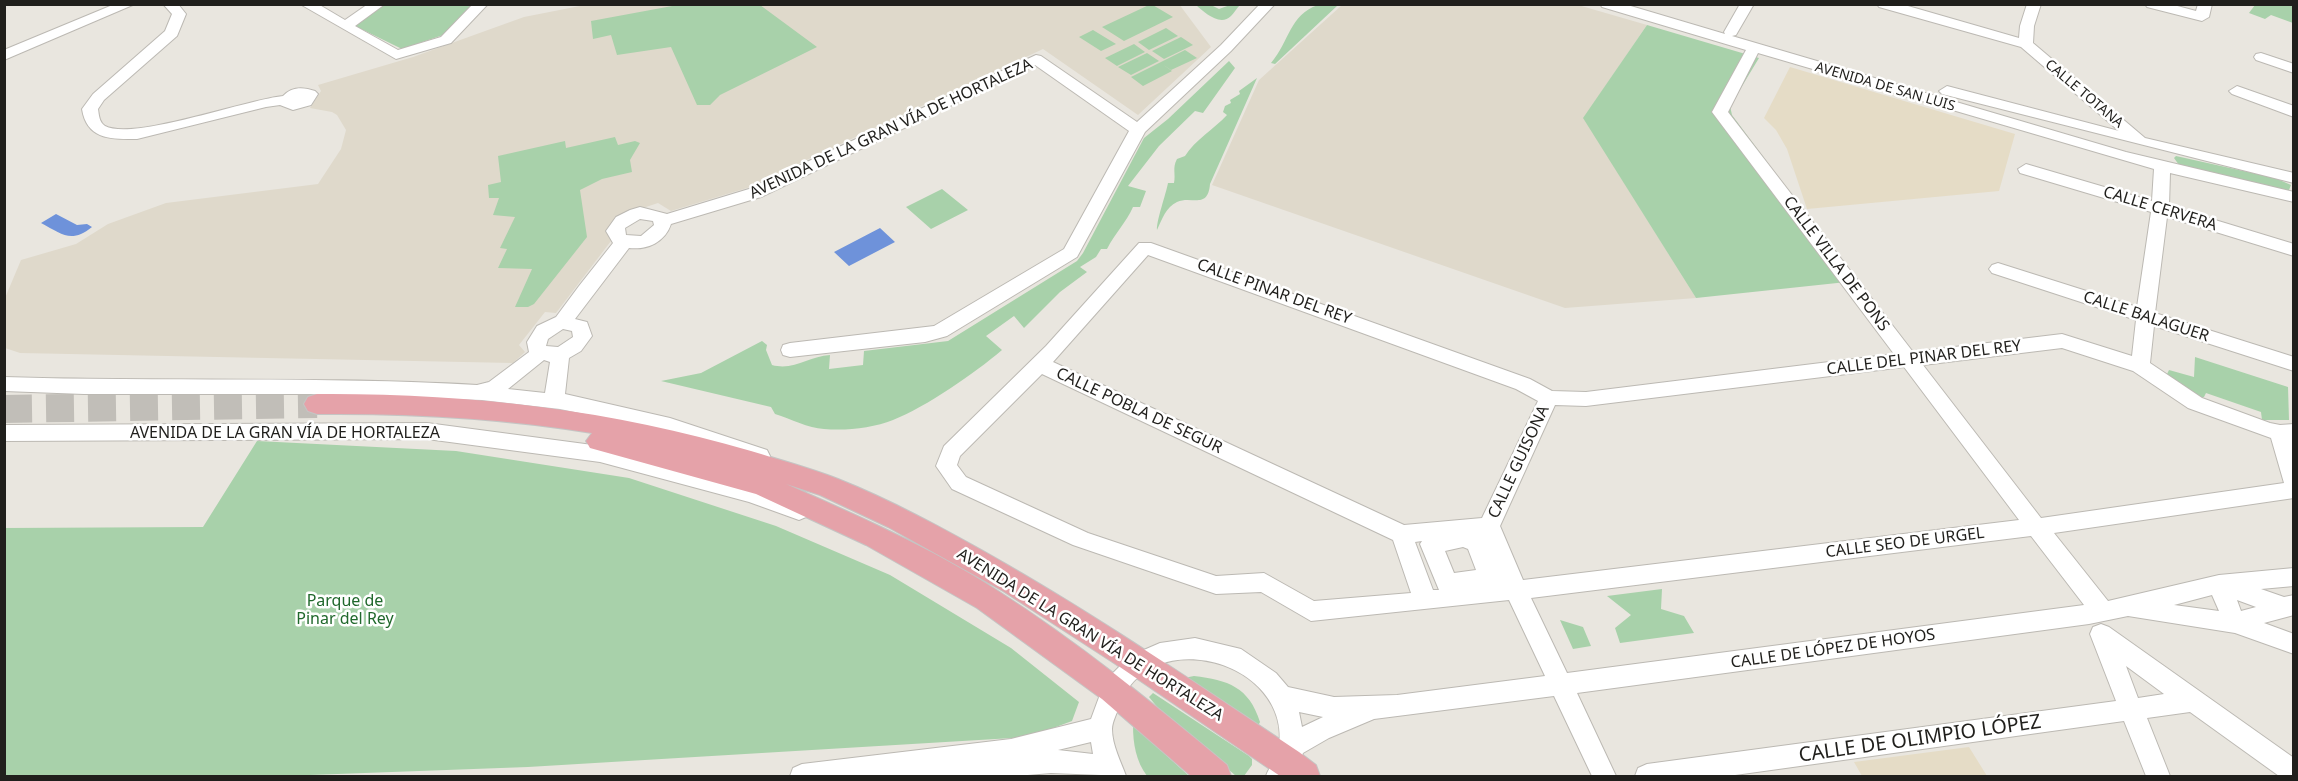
<!DOCTYPE html>
<meta charset="utf-8">
<style>
body{margin:0}
#map{position:relative;width:2298px;height:781px;overflow:hidden;background:#e9e6df;font-family:"Noto Sans",sans-serif}
canvas{display:block}
.frame{position:absolute;inset:0;border:6px solid #201f1c;pointer-events:none}
</style>
<div id="map">
<canvas width="2298" height="781"></canvas>
<div class="frame"></div>
</div>
<script>
const c = document.querySelector('canvas').getContext('2d');
c.lineJoin = 'round';
function paint(path, color) { c.fillStyle = color; c.fill(path, 'evenodd'); }
function trace(path, color, width, dash) { c.strokeStyle = color; c.lineWidth = width; c.lineCap = dash ? 'butt' : 'round'; c.setLineDash(dash || []); c.stroke(path); }
function label(font, color, halo, rows, align = 'center') {
  c.font = font + ' "Noto Sans",sans-serif'; c.lineWidth = 5; c.setLineDash([]); c.textBaseline = 'middle'; c.strokeStyle = halo; c.fillStyle = color; for (const [text, x, y, turn = 0] of rows) {
    c.save(); c.translate(x, y); c.rotate((+turn || 0) * Math.PI / 180); c.textAlign = isNaN(turn) ? turn : align; if (halo) c.strokeText(text, 0, 0); c.fillText(text, 0, 0); c.restore();
  }
}
const built = new Path2D(`
 M590,4h589l32,43 -73,68 -95,-66 -296,139 -76,23 -13,-8 -30,10 -18,14 1,14 -55,72 -11,-1 -26,33 6,7 -12,11 -493,-10 -15,-5v-50l16,-38 55,-16 32,-20 58,-21 152,-19 23,-35 5,-19 -9,-15 -5,-3 -22,-4 11,-17 -3,-6 95,-28 111,-40z
 M1342,5h236l69,20 -63,93 112,180 -131,10 -353,-123 47,-105z`);
const education = new Path2D(`
 M1790,67l225,67 -16,57 -192,18 -20,-60 -11,-19 -12,-12z
 M1969,747l18,29h-125l-8,-14z`);
const green = new Path2D(`
 M683,4l77,1 57,42 -97,48 -10,10h-13l-26,-58 -54,8 -6,-20 -18,4 -2,-18z
 M1151,4l22,13 -49,24 -22,-14z
 M383,5h91l-31,30 -41,14 -49,-24z
 M1196,5h15l8,4 11,-4h10c-3,3 -6,8 -9,11 -11,11 -27,-4 -35,-11z
 M1318,5l19,1 -62,58 -4,-1c19,-22 18,-48 47,-58z
 M2255,5h38v18l-22,-8 -6,4 -16,-6z
 M1647,25l112,33 -29,48 2,9 124,166 -160,17 -113,-180z
 M1166,28l12,8 -29,14 -11,-8z
 M1093,30l23,14 -15,7 -22,-14z
 M1181,37l12,8 -29,14 -12,-8z
 M1134,44l11,8 -28,14 -12,-8z
 M1185,50l12,8 -26,12 -9,-6 10,7 -29,15 -12,-9z
 M1147,53l12,8 -28,14 -13,-8z
 M1229,61l6,7 -32,45 -8,-2 -36,35 -31,40 18,5 -6,16h-7c-7,16 -18,26 -26,42h-6l-5,8 -16,10 7,5 -27,20 -36,36 -10,-12 -28,20 16,14c-27,23 -76,57 -109,70 -20,8 -47,11 -69,9 -16,-1 -33,-10 -49,-15l-4,-7 -110,-26 40,-8 61,-32 5,4 -1,5 6,15c22,6 37,-9 58,-10l-1,14 34,-4 1,-14 84,-10 129,-80 6,-8 61,-115 24,-19z
 M1257,78l-47,106c-2,26 -19,11 -33,18 -11,5 -15,17 -20,28 -1,-8 9,-36 11,-47h6c2,-9 -2,-15 3,-24l8,-3c10,-16 29,-27 42,-41l-4,-3 2,-6 6,-3 -1,-3 10,-6 -1,-3z
 M615,137l3,8 17,-4 5,2 -10,17 2,12 -30,7 -22,11 7,47 -53,67 -6,3h-13l17,-38 -34,-1 9,-19 -7,-1 15,-31 -22,-2 6,-17h-10l-1,-13 13,-3 -3,-26 67,-15 1,7z
 M2176,156l99,22 16,7 -2,5 -4,1 -106,-26 -5,-7z
 M942,189l26,21 -37,19 -25,-22z
 M2195,357l93,30 1,33h-27l-1,-8 -55,-19 -2,4h-3l-35,-21 3,-6 25,7z
 M257,441l199,10 173,27 147,48 114,49 121,73 68,54 -7,19 -43,16 -501,30 -245,9h-278l-1,-248 199,-1z
 M1662,589l-1,20 23,7 10,17 -74,10 -5,-15 16,-13 -24,-19z
 M1560,620l23,7 8,19 -18,3z
 M1194,676c34,4 55,11 66,46l-2,4 -74,-48z
 M1153,693l96,63 3,3v6l-8,11h-8l-78,-68 -9,-11z
 M1133,725l56,51h-42c-11,-15 -14,-32 -14,-51z`);
const water = new Path2D(`
 M56,214l21,11 10,-1 5,3c-21,17 -30,7 -51,-4z
 M880,228l15,14 -46,24 -15,-14z`);
const majorTunnel = new Path2D(`
 M4,409l313,-5`);
const minor = new Path2D(`
 M115,4h20l-131,56v-10z
 M163,4h15l8,10 -9,22 -73,64 -6,9c1,6 1,13 7,17 28,15 140,-26 178,-30 9,-10 21,-9 32,-5l3,3 -7,11 -18,5 -13,-5 -14,2 -129,32c-26,0 -50,1 -55,-30l11,-15 72,-63 7,-17z
 M300,4h18l27,16 23,-16h17l-30,22 43,24 43,-13 32,-33h15l-37,39 -55,16z
 M1260,4h15l-44,47 -86,81 -68,125 -130,79 -22,6 -135,15 -7,-2 -2,-5 2,-5 7,-2 144,-17 130,-77 65,-118 -94,-66 -274,132 -90,27c-6,18 -23,26 -42,24l-54,71 12,3 5,14 -11,15 -12,7 -4,36 105,24 97,32 3,6 -3,6 -7,2 -67,-24 -54,-15 -79,-16 -78,-9 -159,-6h-239l-80,-3v-14c158,5 316,-1 473,8l12,-3 40,-30 -2,-10 10,-16 19,-9 23,-31 34,-43 -7,-12 10,-14 14,-7 10,-3 27,7 82,-25 287,-134 5,1 96,66 84,-77zM640,219l13,2 1,4 -13,11 -15,-1 -1,-7zM563,329l9,2 1,6 -15,10 -12,-1 2,-7zM544,360l6,2 -5,31 -37,-4z
 M1600,4h24l101,30 -1,-2 16,-28h14l-18,31 -4,1 394,116 168,40v10l-124,-29 -1,33 125,38v12l-127,-39 -12,96 139,44v14l-140,-45 -4,37 52,35 68,25 10,2 14,-1v74l-240,35 54,68 111,-26 75,-7v18l-33,3 23,8 10,-2v20l-30,8 30,11v20l-59,-21 -107,-17 -39,8 -512,69 39,83h-24l-38,-80 -180,23 -45,19 -26,15 -10,23h-27c3,-10 12,-17 13,-28 13,-88 -132,-126 -160,-41 -2,6 -7,15 -7,22 0,16 9,33 14,47l-75,-3 -35,3h-226l3,-8 9,-4 209,-25 80,-20 14,-38 25,-25 30,-13 35,-5 46,11 35,24 12,14 46,10 63,-2 148,-19 -36,-76 -198,21 -50,-29 -45,2 -143,-49 -121,-56 -16,-23 8,-20 102,-100 93,-103h12l379,136 22,12 34,1 308,-38 -182,-242 34,-62 -144,-43zM1758,53l396,116 -2,32 -126,-37 -8,5 2,4 131,39 -14,95 -139,-44 -6,2 -3,4 3,4 144,47 -4,36 -70,-22 -149,18 -185,-240zM1148,255l368,134 22,12 -56,117 -78,7 -351,-163zM2062,348l71,23 55,37 83,30 13,45 -243,35 -118,-153zM1904,367l115,153 -496,60 -23,-54 55,-121 31,1zM1042,374l351,166 18,53 -97,8 -50,-28 -48,3 -128,-43 -122,-56 -9,-12 3,-9zM2031,536l53,69 -517,68 -36,-75zM1422,541l-2,3 19,46h-6l-18,-48zM1463,547l5,2 8,21 -22,3 -9,-22zM2212,595l7,16 -45,-6zM2237,600l19,7 -15,4zM1299,712l24,5 -21,10zM1091,742l2,12 -35,-4z
 M1877,4h24l118,34 1,-12 7,-22h14l-7,22 -1,17 112,95 149,35v10l-352,-89 -3,-3 8,-5 172,45 -98,-84 -142,-40z
 M2145,4h25l26,7 2,-7h14l-3,13 -7,4 -55,-14z
 M2261,53l33,11v9l-38,-13 -2,-3 2,-3z
 M2237,86l57,20v11l-62,-23 -3,-3z
 M427,423l173,23 151,40 55,19 4,6 -4,6 -7,3 -50,-18 -149,-40 -173,-23 -423,2v-16z
 M2101,624l8,3 185,131v18h-15l-89,-64 -43,6 23,58h-24l-22,-55 -396,55h-93l3,-8 9,-4 469,-63 -26,-67 3,-7zM2126,666l38,28 -26,4z`);
const major = new Path2D(`
 M317,394c148,-1 292,15 434,57 29,9 59,17 87,28 53,21 104,49 154,77 106,60 206,129 307,196l17,13 4,11h-40l-166,-113 -111,-72 -115,-64 -68,-32 -34,-11c72,32 146,64 212,107 81,52 155,112 229,174l4,11h-40l-89,-77 -125,-91 -111,-63 -110,-51 -166,-46 -4,-7 6,-8c-91,-15 -182,-20 -275,-19l-9,-3 -4,-7 4,-7z`);
const farStreetnames = [
 ["AVENIDA DE SAN LUIS",1885,87,16],
 ["CALLE TOTANA",2084,94,40]
];
const streetNames = [
 ["AVENIDA DE LA GRAN VÍA DE HORTALEZA",891,129,-25],
 ["CALLE CERVERA",2160,209,17],
 ["CALLE VILLA DE PONS",1836,264,53],
 ["CALLE PINAR DEL REY",1274,292,20],
 ["CALLE BALAGUER",2146,317,18],
 ["CALLE DEL PINAR DEL REY",1924,358,-7],
 ["CALLE POBLA DE SEGUR",1139,411,25],
 ["AVENIDA DE LA GRAN VÍA DE HORTALEZA",285,433],
 ["CALLE GUISONA",1519,462,-65],
 ["CALLE SEO DE URGEL",1905,543,-7],
 ["AVENIDA DE LA GRAN VÍA DE HORTALEZA",1090,635,32],
 ["CALLE DE LÓPEZ DE HOYOS",1833,649,-8]
];
const parkNames = [
 ["Parque de",345,601],
 ["Pinar del Rey",345,619]
];
const nearStreetnames = [
 ["CALLE DE OLIMPIO LÓPEZ",1920,739,-8]
];
paint(built, '#dfd9cb');
paint(education, '#e5dcc6');
paint(green, '#a8d1aa');
paint(water, '#6e92da');
trace(majorTunnel, '#c1beb8', 28, [28, 14]);
trace(minor, '#bcb9b3', 2);
trace(major, '#c5c5c4', 2);
paint(minor, '#fff');
paint(major, '#e5a2a9');
label('14px', '#201f1c', '#fff', farStreetnames);
label('16px', '#201f1c', '#fff', streetNames);
label('16px', '#20682c', '#fff', parkNames);
label('20px', '#201f1c', '#fff', nearStreetnames);
</script>
